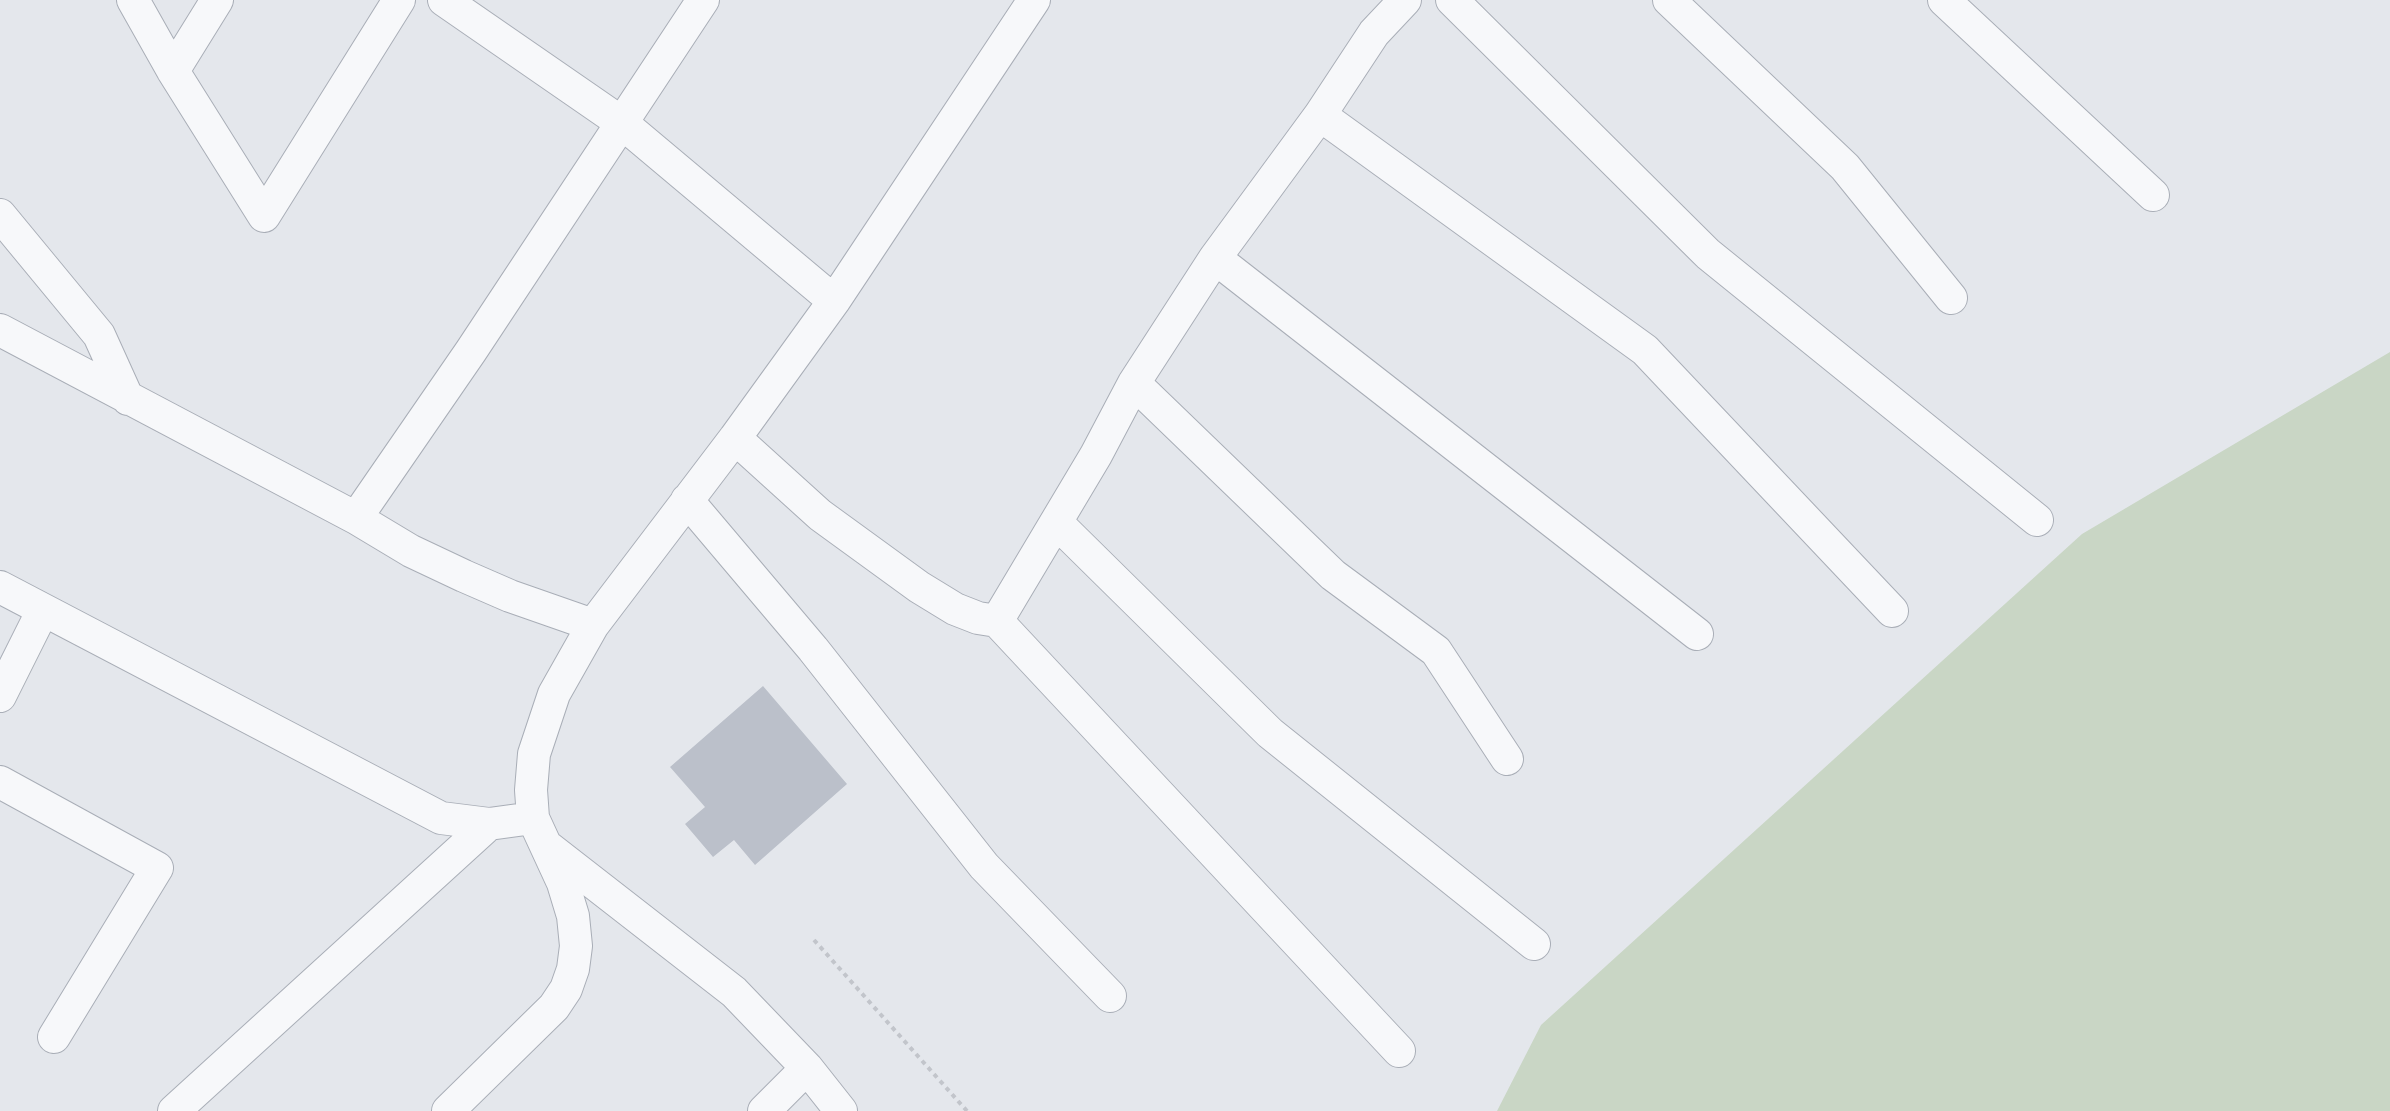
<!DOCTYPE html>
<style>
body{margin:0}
canvas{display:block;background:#e4e7ec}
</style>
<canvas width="2390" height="1111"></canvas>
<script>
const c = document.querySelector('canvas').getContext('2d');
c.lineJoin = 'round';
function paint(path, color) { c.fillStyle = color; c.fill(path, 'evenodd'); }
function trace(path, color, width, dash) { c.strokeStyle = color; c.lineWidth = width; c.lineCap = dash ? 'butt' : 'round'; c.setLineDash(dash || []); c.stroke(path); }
const green = new Path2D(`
 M2390,352v759h-893l44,-86 541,-491z`);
const building = new Path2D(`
 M763,686l84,98 -92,81 -21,-25 -21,17 -28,-33 20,-17 -35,-40z`);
const path = new Path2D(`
 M814,940l153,171`);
const minor = new Path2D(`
 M133,0l40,71 91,145 135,-216
 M444,0l178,123 212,178
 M1452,0l256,254 329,266
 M1669,0l176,167 106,131
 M1944,0l209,195
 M173,71l44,-71
 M1320,115l325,235 247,261
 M0,215l99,120 29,64
 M1215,258l482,376
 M0,330l356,188 55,33 53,25 46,20 83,29
 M1134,383l199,192 103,76 71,108
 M735,438l85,77 99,72 36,22 23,9 19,3 402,430
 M687,500l126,149 171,217 126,130
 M356,518l115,-167 232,-351
 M1057,523l213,210 264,211
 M0,587l441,231 48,6 44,-6
 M997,621l99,-166 38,-72 81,-125 105,-143 54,-82 31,-33
 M0,696l43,-86
 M0,782l157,86 -103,169
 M549,848l185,144 73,76 34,43
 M174,1111l315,-287
 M448,1111l106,-104 12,-18 7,-20 3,-23 -3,-30 -10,-33 -30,-65 -2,-28 3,-36 20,-60 39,-69 142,-187 99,-137 200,-301
 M764,1111l43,-43`);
paint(green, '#c9d6c5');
paint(building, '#bbc0ca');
trace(minor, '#a9aeb7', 34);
trace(path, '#c2c5cb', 4, [4.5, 4.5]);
trace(minor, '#f7f8fa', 32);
</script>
